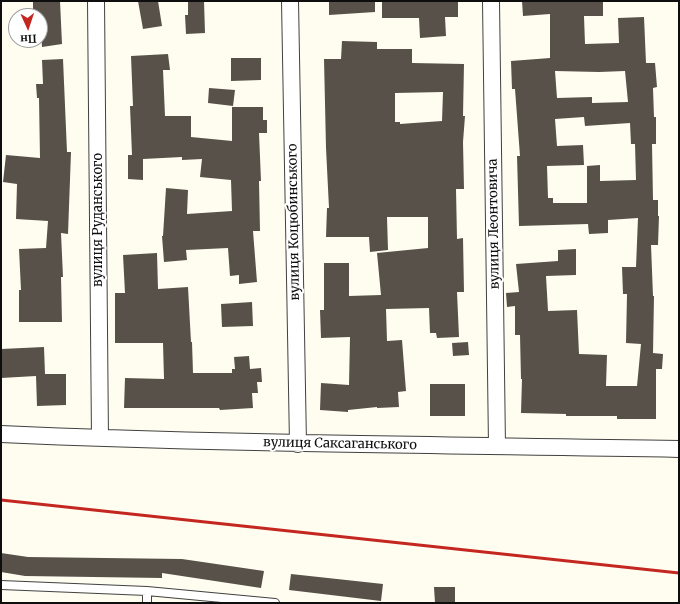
<!DOCTYPE html>
<meta charset="utf-8">
<style>
body{margin:0}
#map{position:relative;width:680px;height:604px;overflow:hidden;background:#fffdf0;font-family:Merriweather,serif}
canvas{display:block}
.frame{position:absolute;inset:0;border:2px solid #0e0e0e;pointer-events:none}
.north{position:absolute;left:8px;top:8px;width:40px;height:40px;box-sizing:border-box;background:#fff;border:1px solid #9f9f9f;border-radius:50%;rotate:177deg;font-size:11px;font-weight:700;line-height:16px;text-align:center;color:#0e0e0e}
.north::after{content:'';display:block;margin:auto;width:14px;height:18px;background:#c42720;clip-path:polygon(50% 0,100% 100%,50% 72%,0 100%)}
</style>
<div id="map">
<canvas width="680" height="604"></canvas>
<div class="frame"></div>
<div class="north">Пн</div>
</div>
<script>
const c = document.querySelector('canvas').getContext('2d');
c.lineJoin = 'round';
function paint(path, color) { c.fillStyle = color; c.fill(path, 'evenodd'); }
function trace(path, color, width, dash) { c.strokeStyle = color; c.lineWidth = width; c.lineCap = dash ? 'butt' : 'round'; c.setLineDash(dash || []); c.stroke(path); }
function label(font, color, halo, rows, align = 'center') {
  c.font = font + ' Merriweather,serif'; c.lineWidth = 4; c.setLineDash([]); c.textBaseline = 'middle'; c.strokeStyle = halo; c.fillStyle = color; for (const [text, x, y, turn = 0] of rows) {
    c.save(); c.translate(x, y); c.rotate((+turn || 0) * Math.PI / 180); c.textAlign = isNaN(turn) ? turn : align; if (halo) c.strokeText(text, 0, 0); c.fillText(text, 0, 0); c.restore();
  }
}
const building = new Path2D(`
 M33,1h27l2,43 -20,3 -2,-31h-7z
 M138,1h20l4,25 -19,3z
 M188,1h16l1,32 -19,1 -1,-19h3z
 M329,1h46v11l-46,3z
 M382,1h76v16h-13l1,19 -26,2 -1,-20h-37z
 M522,1h81v15h-19l1,28 34,-1 -1,-25 26,-1 2,46h9l2,24 -4,1 1,29h2v27h-4l1,56h5v16h1l-1,29h-7l2,51h1l-1,57 10,1 -1,15h-6v50h-39v-3h-51v-2l-45,-1 1,-34h-1l-1,-44h-5v-29l-8,1 -1,-14 13,-1 -3,-28 42,-3v-11l18,-1v26l-30,1 2,35 29,-1 2,44 28,1 -1,31h31l4,-42 -15,-1 1,-49h-4l-1,-27h14l2,-49 -30,2v13l-19,1 -1,-10 -69,2 -2,-70h3l-5,-67h-3l-1,-28 39,-3v-44l-27,2zM555,71l44,1 26,-1 3,31 -36,1v-6l-35,1zM584,117l1,9 45,-3 1,21h4l1,36 -36,1v-16l-13,1v37h-34v-5h-5l-1,-32 37,-1 -1,-20 -26,1 -2,-27z
 M342,41l35,1v7h35v14l52,1 -1,52h2l-2,26 1,47h-8l1,50 6,-1 1,54h-7l2,45 -22,1 -1,-5h-6l-1,-25 -43,1 1,32 15,-1 4,51 -8,1 1,15 -22,1v-1l-29,3v2l-28,-2 1,-27 28,2 1,-48 -29,1 -1,-28h4v-47h25v33l32,-1 -4,-42 51,-5v-31h-41l1,33 -18,2 -1,-15h-43l1,-29h2l-3,-60 -2,-89h17zM443,92l-1,29 -42,3v-2h-5v-29z
 M168,54l2,16h-7l2,46h26v21l41,4v-34h31v13h4v13h-8l2,48h-2l1,50h-7l4,51 -18,2v-9l-9,1 -2,-28 -42,2 1,10 -23,2 -2,-26h1l3,-48 22,2 -1,24 45,-3 -1,-31 -31,-3 2,-18 -20,1v-3l-39,2v21l-15,-1v-24h4l-2,-49h3l-2,-50z
 M231,58h30v22l-30,1z
 M63,59l4,93h4l-3,82 -7,-1 2,44h-2l1,45h-43v-32h2l-2,-41 27,-1 2,-27 -32,-2 1,-35 -14,-2 3,-27 34,3 -1,-60h-2l-1,-14h7l-1,-24z
 M209,88l26,2 -2,16 -25,-3z
 M157,253l1,36 30,-2 3,55h1l1,31h39v-4h3l-1,-12 15,-1 1,13 11,-1 1,14h-5l1,11h-6l1,15 -33,2 -1,-2h-95l1,-30 39,1 -1,-36h-48v-50h10l-2,-38z
 M252,302l1,24 -31,1 -1,-23z
 M468,342l1,13 -16,1 -1,-13z
 M44,347l1,27h21v31l-29,1 -1,-30 -35,2v-29z
 M430,384h35v32h-35z
 M1,553l27,4 154,2 82,12 -3,17 -99,-15v5l-137,-2 -24,-4z
 M291,574l92,10 -2,17 -92,-11z
 M434,587h21v16h-20z`);
const lane = new Path2D(`
 M1,585l146,6 128,12
 M147,603v-12`);
const street = new Path2D(`
 M96,1l4,437
 M290,1l8,443
 M491,1l6,445
 M1,434c226,10 452,11 678,15`);
const rail = new Path2D(`
 M1,500l678,73`);
const streetNames = [
 ["вулиця Руданського",98,220,-90],
 ["вулиця Коцюбинського",294,222,-91],
 ["вулиця Леонтовича",494,224,-91],
 ["вулиця Саксаганського",340,444,1]
];
paint(building, '#58514a');
trace(lane, '#414141', 10);
trace(street, '#414141', 18);
trace(lane, '#fff', 8);
trace(street, '#fff', 16);
trace(rail, '#c42720', 3);
label('13px', '#0e0e0e', '#fff', streetNames);
</script>
